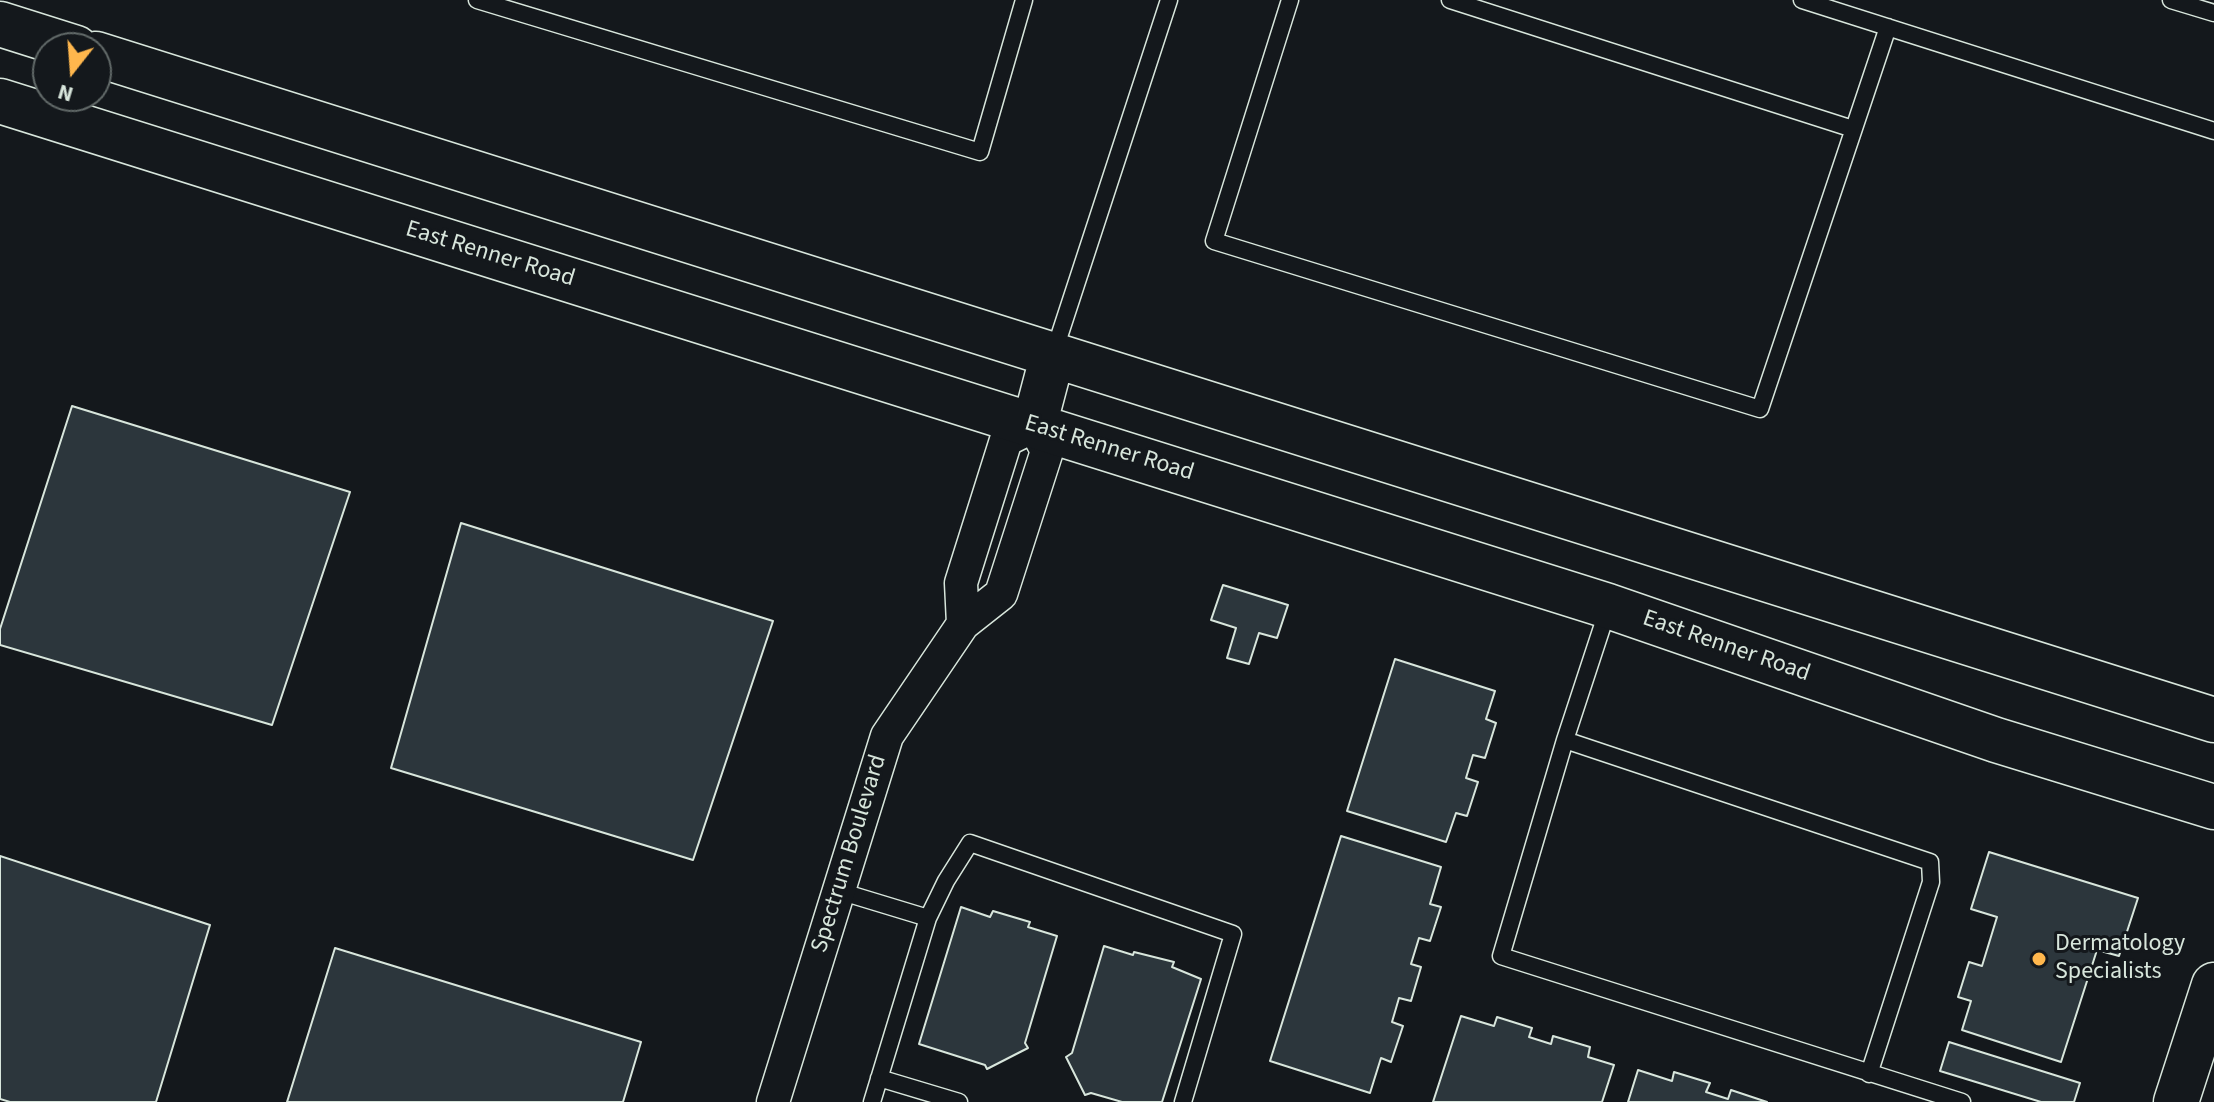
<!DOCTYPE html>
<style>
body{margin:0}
#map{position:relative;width:2214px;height:1102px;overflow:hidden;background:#14181c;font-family:"Source Sans 3",sans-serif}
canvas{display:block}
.north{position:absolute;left:32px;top:32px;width:80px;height:80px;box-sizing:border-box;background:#14181c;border:2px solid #626a69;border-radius:50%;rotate:197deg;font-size:22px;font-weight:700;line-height:32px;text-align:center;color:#d8e6dc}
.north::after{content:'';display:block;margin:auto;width:28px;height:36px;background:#ffb74d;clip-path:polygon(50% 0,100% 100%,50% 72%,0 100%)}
</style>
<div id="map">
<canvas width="2214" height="1102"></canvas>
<div class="north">N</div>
</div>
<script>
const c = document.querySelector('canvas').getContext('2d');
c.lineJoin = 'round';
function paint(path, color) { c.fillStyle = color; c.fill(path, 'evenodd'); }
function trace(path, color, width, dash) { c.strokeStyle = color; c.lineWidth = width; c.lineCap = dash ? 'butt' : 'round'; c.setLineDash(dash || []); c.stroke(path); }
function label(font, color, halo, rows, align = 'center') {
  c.font = font + ' "Source Sans 3",sans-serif'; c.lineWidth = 6; c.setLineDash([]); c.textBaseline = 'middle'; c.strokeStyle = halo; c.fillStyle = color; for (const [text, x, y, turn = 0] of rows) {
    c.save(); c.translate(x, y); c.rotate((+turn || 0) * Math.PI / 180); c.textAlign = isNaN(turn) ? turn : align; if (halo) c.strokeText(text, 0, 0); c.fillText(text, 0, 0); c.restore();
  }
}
const building = new Path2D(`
 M72,406l278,86 -78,233 -272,-80v-16z
 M461,523l312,98 -80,239 -302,-92z
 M1223,585l65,20 -11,33 -18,-5 -10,31 -22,-6 9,-30 -25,-8z
 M1395,659l100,32 -9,28 10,4 -11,35 -12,-3 -7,23 12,4 -11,34 -11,-3 -10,29 -99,-31z
 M1341,836l100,31 -11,37 11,3 -11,34 -11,-3 -8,26 10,3 -10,34 -12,-3 -7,24 11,4 -12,36 -10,-4 -11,35 -100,-32z
 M1989,852l149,46 -19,58 -22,-6 -36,112 -99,-32 9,-29 -13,-4 11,-35 13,4 15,-49 -26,-8z
 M0,856l210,69 -54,177h-146l-10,-3z
 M961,907l29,10 3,-6 37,11 -2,5 29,9 -32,107 3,5 -41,21 -2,-4 -66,-21z
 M1104,946l29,9 1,-3 40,10 -2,5 29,12 -39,123h-40l-31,-9 -6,2 -19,-38 6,-4z
 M335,948l306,94 -18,60h-336z
 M1461,1016l33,10 3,-9 35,11 -3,9 22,7 2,-8 37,11 -2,10 26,8 -12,37h-169z
 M1949,1042l131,41 -6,19h-33l-101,-31z
 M1638,1070l34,11 2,-9 36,11 -4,9 22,7 3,-9 36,12h-139z`);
const service = new Path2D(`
 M477,0l503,152 44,-152
 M1290,0l-76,241 546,168 128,-382
 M1450,0l403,129
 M1802,0l412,131
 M2171,0l43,13
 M1054,352l115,-352
 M1608,609l-43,131 -64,216 461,146
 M1565,740l365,122 1,20 -62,192
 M839,891l89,27 18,-37 24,-38 263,91 -50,168
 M879,1078l80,24
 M872,1102l56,-184`);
const minor = new Path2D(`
 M773,1102l114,-366 76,-112 38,-30 46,-143 -13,-25 -28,14 -45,143 2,41`);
const secondary = new Path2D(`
 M0,24l76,24
 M96,54l2118,666
 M0,101l1608,505 388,134 218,67
 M1034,426l19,-72
 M2176,1102l38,-117`);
const markers = [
 [2039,959,8,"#ffb74d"]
];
const streetNames = [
 ["East Renner Road",490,255,17],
 ["East Renner Road",1109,449,17],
 ["East Renner Road",1726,647,19],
 ["Spectrum Boulevard",850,854,-73]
];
const poiNames = [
 ["Dermatology",2055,945],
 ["Specialists",2055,973]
];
paint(building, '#2c363c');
trace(building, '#d8e6dc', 2);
trace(service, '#d8e6dc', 19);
trace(minor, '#d8e6dc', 35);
trace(secondary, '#d8e6dc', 47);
trace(service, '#14181c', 16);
trace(minor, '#14181c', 32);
trace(secondary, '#14181c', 44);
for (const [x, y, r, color] of markers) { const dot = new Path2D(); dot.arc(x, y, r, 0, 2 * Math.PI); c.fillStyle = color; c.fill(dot); trace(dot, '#14181c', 3); }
label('24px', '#d8e6dc', '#14181c', streetNames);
label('24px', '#d8e6dc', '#14181c', poiNames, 'left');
</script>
